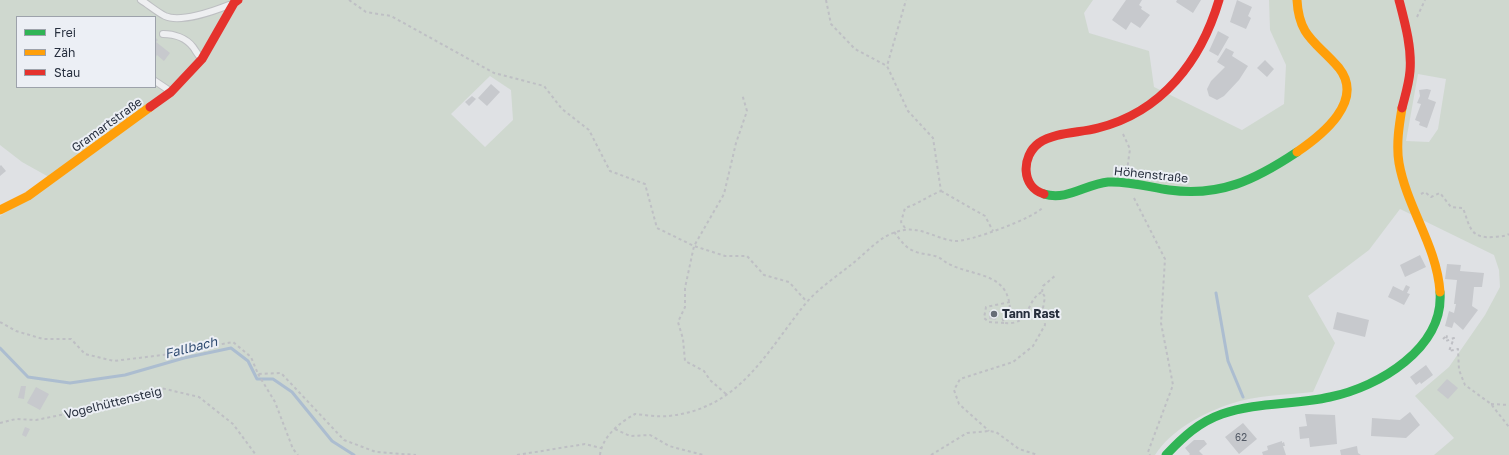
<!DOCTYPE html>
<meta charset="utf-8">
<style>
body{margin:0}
#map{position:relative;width:1509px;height:455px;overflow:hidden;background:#dfe1e4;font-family:"Golos Text",sans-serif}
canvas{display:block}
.legend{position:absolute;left:16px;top:16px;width:140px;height:72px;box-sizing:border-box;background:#eceff5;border:1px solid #9da2ab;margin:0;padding:5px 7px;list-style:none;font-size:12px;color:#262e3d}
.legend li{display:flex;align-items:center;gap:8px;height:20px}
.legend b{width:20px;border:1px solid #9da2ab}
</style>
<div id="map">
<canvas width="1509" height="455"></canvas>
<ul class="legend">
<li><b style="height:5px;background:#30b455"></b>Frei</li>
<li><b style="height:5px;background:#ff9f0a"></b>Zäh</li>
<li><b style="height:5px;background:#e5322d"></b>Stau</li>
</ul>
</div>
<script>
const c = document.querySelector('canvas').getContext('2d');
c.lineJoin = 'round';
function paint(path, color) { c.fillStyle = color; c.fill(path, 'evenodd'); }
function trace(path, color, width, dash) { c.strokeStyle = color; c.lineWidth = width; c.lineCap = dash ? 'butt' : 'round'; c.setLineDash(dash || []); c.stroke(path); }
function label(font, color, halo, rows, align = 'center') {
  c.font = font + ' "Golos Text",sans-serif'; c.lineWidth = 4; c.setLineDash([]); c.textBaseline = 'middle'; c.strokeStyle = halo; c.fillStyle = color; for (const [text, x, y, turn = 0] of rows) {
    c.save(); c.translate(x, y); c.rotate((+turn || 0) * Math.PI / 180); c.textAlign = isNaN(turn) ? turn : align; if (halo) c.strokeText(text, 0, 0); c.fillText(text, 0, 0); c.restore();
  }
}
const green = new Path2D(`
 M0,0h1093l-9,13 5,20 60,18 5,36 88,43 42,-26 2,-39 -16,-35 -1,-30h240v455h-75l20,-17 -39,-42 34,-29 36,-52 15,-28 -1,-17 -5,-15 -94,-46 -31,41 -61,46 27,47 -22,49c-27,3 -57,3 -83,12 -27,9 -59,26 -75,51h-1155v-239l56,-35 -34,-19 -22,-17zM17,17h138v70h-138zM1418,74l28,5 -8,50 -9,13 -23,-1zM490,76l21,14 2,30 -28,27 -34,-33z`);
const stream = new Path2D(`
 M1216,293l12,68 15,36
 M0,348l28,29 42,6 55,-8 59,-17 47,-10 17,13 9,18h16l19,13 40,49 22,14`);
const building = new Path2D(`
 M1126,0h16l-3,5 3,2 -1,2 9,6 -10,13 -9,-6 -5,8 -14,-10z
 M1177,0h24l-8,13 -17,-11z
 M1237,0l15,7 -4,9 3,2 -5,11 -16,-7z
 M1218,31l11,6 -11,19 -9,-5z
 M155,37l3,3 -2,2 14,11 -6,8 -7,-6 -2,3z
 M1226,48l8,4 -2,4 16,10 -9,14 -15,16 -7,4 -8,-4 -2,-7 4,-8 14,-14 -8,-5z
 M1265,60l9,9 -7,8 -10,-9z
 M491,84l9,8 -13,14 -9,-8z
 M1427,89l4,1 -3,9 8,3 -9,26 -8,-3 1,-3 -5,-2 6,-16 -4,-1 3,-7 -1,-6z
 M472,96l4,3 -7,7 -4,-4z
 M131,103l6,5 -12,12 -5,-6z
 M1,165l5,6 -6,5v-10z
 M1420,255l6,12 -21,10 -5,-12z
 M1447,264l14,1 -1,6 24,2 -2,14h-8l-2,19 6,4 -15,20 -9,-8 -2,6 -7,-2 4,-15 5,2 2,-9h-2l3,-24 -12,-1z
 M1406,285l4,2 -3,6 3,1 -6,11 -16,-8 5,-11 10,5z
 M989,311l10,1v4h-3v4l-7,-1z
 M1337,312l32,8 -4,17 -32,-8z
 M1426,365l7,10 -12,9 -1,-2 -4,3 -6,-8z
 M1447,379l11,9 -10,11 -11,-9z
 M21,386h5l-2,13 -6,-1z
 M36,387l13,7 -9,16 -13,-7z
 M1410,412l10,13 -14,13 -35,-2 1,-18 28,2z
 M1305,414l30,1 2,29 -27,3 -1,-9 -9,1 -1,-12 8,-1z
 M1243,423l14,16 -18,15 -14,-17z
 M25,427l5,2 -4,8 -4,-2z
 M1194,440h10l3,4 -8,7 4,4h-14l1,-1 -5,-6z
 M1282,441v2l2,-1 1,4h-2l3,9h-23l-1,-3 6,-2 -1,-4z
 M1357,446l1,7 3,2h-20l-1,-5z`);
const path = new Path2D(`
 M349,0l17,12 25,4 103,57 50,13 18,23 27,21 21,41 35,13 12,44 37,18 31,10h22l17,19 25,7 18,20
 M826,0l5,24 24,25 32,17
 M1417,17l8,-17
 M1123,134l7,15 -3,21
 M941,191l44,25 8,15
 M1421,194l4,-2 6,5 9,-4 11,14 12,1c7,19 7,31 31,29 5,-1 10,0 15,-3
 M1134,198l31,61 -4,64 12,62 -25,67 2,3
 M905,228l-4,-6 4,-14c13,-4 23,-12 36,-17l-8,-53 -25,-27 -21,-45 19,-66
 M894,232c6,7 11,16 20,19 6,3 14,3 21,5 6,1 10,7 16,9 26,12 59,8 59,47l-8,5 2,6c28,3 21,-23 38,-31l3,5 -2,11 2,17 -12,21 -20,16 -53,17 -6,11 5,14 30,27
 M1042,292l1,-6 13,-11
 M0,322l16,9 27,8h28l14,15 29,7 56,-7 63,-12 18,15 7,17 23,-1 63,67 32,12 40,3
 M1004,323l-15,-1 -5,-4 2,-11 24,-5
 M1443,339l4,-4 -1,6 8,-3 -5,13 9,-2 1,21 6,15 26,19 18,23
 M258,374l17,28 18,47 5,6
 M726,394l-16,-14 -6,-9 -19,-10 -2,-22 -5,-17 7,-15v-19l9,-42 30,-52 12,-51 11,-32 -5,-17
 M1491,404l18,1
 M0,423l16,-4 20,1 94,-19 31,-13 38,9 34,27 23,31
 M615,429l15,7 20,-1 19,11 34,9
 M517,455l68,-11 16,4
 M600,455c2,-18 20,-33 35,-41 11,1 23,3 33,2 72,-7 98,-64 138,-113 13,-15 31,-27 46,-39 14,-11 27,-27 44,-32 22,-8 37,6 58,9 13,2 83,-24 89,-34
 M931,455l36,-22 22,-2 7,1 23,17 19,6`);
const lane = new Path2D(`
 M141,0c8,5 16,12 24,16 15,7 49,-5 64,-11
 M163,34c11,0 23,4 30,13 3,4 4,7 8,11
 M155,81l15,10`);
const fast = new Path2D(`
 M1044,194c23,7 42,-10 64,-12 21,-1 41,5 61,8 51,7 86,-10 128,-38
 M1166,455c17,-18 33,-33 56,-41 34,-12 73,-9 108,-17 49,-10 114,-49 110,-105`);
const slow = new Path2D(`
 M1402,108c-3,18 -6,37 -3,55 8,45 38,83 41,129
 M1297,152c25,-17 68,-51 42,-84 -22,-26 -40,-30 -42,-68
 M0,210l28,-14 122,-89`);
const jam = new Path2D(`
 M1399,0c6,23 13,48 11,71 -1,13 -5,25 -8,37
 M150,107l21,-15 31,-33 32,-56 4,-3
 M1044,194c-23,-7 -23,-38 -5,-51 16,-11 41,-10 59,-15 64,-16 103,-67 121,-128`);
const markers = [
 [994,314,4,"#676d77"]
];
const numberNames = [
 ["62",1241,438]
];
const streetNames = [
 ["Gramartstraße",107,125,-36],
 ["Höhenstraße",1151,175,6],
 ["Vogelhüttensteig",113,403,-14]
];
const poiNames = [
 ["Tann Rast",1002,314]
];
const waterNames = [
 ["Fallbach",191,348,-14]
];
paint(green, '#cfd8cf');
trace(stream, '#acbdd0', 3);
paint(building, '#c7c9cd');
trace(lane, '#bdbfc2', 8);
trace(path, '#bebfc4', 2, [3, 3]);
trace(lane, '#eeeff1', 6);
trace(fast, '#30b455', 9);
trace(slow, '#ff9f0a', 9);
trace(jam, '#e5322d', 9);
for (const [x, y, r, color] of markers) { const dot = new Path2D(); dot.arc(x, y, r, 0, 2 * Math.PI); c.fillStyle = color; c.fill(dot); trace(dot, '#eceff5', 1.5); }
label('10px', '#4f5662', null, numberNames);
label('12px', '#262e3d', '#eceff5', streetNames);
label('bold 12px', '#262e3d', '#eceff5', poiNames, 'left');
label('italic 13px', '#304c71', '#eceff5', waterNames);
</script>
